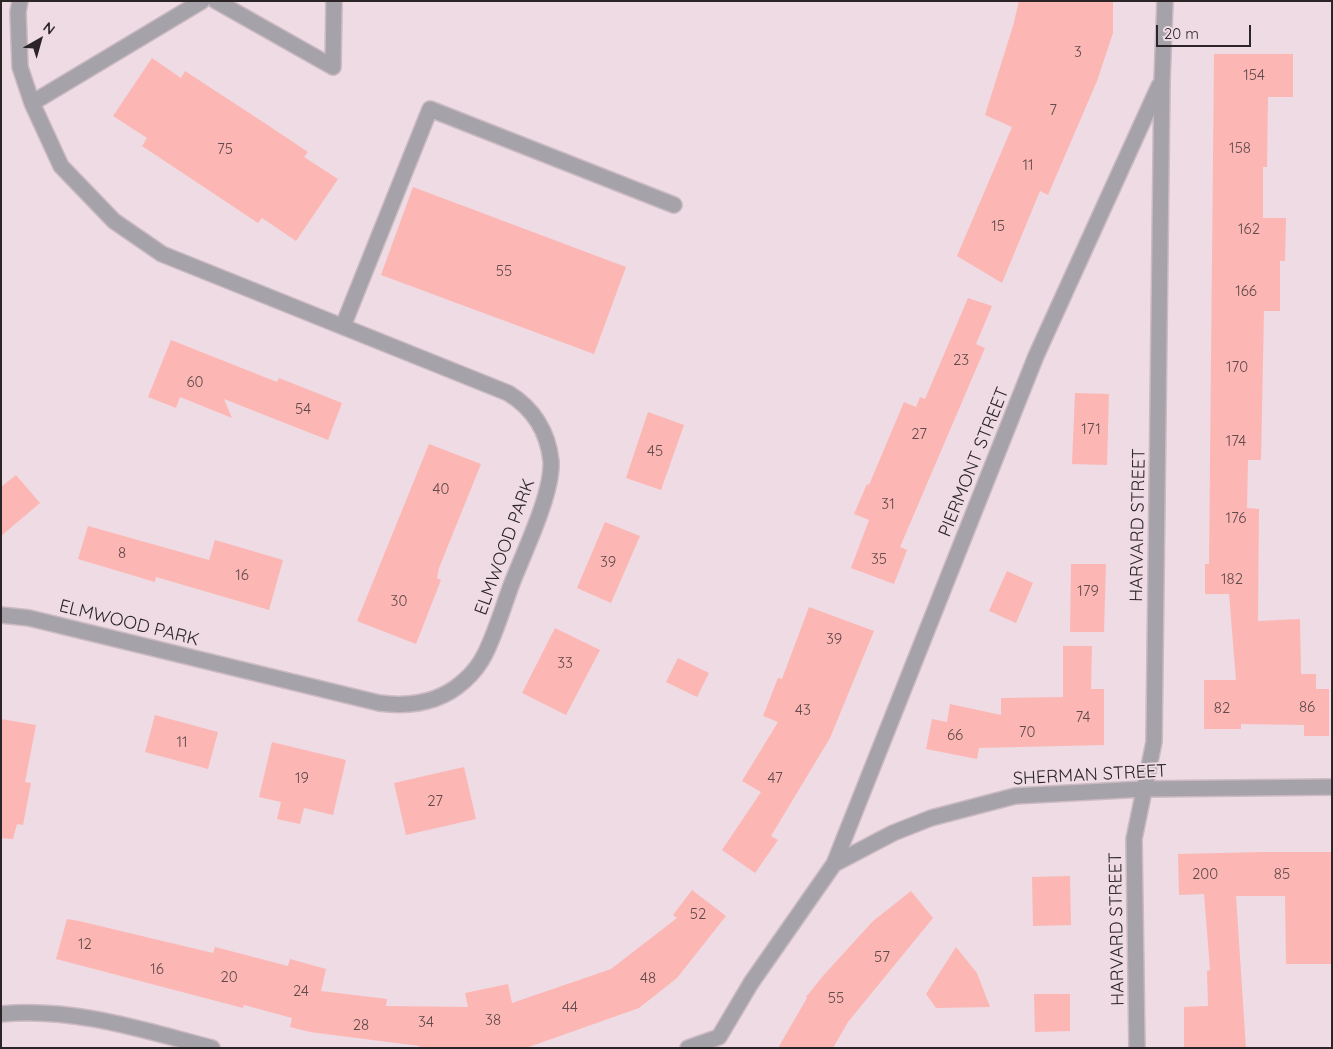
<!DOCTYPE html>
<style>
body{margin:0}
#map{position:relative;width:1333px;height:1049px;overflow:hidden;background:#eedbe4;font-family:Quicksand,sans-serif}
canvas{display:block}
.frame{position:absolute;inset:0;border:2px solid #2c2528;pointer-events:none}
.north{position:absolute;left:15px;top:15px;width:50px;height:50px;-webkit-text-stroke:4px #eedbe4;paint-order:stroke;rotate:38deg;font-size:14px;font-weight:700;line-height:20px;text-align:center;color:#2c2528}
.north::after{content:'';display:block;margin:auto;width:18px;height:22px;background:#2c2528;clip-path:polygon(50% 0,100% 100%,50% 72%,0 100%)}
.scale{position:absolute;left:1156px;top:25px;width:95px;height:22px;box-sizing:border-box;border:2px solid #2c2528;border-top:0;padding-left:6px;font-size:15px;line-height:18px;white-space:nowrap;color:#2c2528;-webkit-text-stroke:4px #eedbe4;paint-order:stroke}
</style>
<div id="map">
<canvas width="1333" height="1049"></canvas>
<div class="frame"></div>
<div class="north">N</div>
<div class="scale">20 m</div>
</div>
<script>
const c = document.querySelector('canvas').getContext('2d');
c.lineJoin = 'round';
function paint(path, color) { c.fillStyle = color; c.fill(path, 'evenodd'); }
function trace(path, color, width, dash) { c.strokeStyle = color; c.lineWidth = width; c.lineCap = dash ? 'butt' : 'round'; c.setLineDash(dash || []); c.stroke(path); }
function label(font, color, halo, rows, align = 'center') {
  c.font = font + ' Quicksand,sans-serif'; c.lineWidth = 4; c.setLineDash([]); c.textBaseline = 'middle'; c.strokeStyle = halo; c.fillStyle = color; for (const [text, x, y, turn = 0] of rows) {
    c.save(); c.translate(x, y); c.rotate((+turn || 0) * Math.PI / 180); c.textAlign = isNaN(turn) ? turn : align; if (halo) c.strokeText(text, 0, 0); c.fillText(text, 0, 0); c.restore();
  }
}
const building = new Path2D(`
 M1019,1h94v32l-16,48 -49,114 -8,-4 -38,92 -45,-27 55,-129 -27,-12 28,-89z
 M1214,54h79v43h-25l-1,70h-4v51h23l-1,43h-5v50h-16l-3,149h-13l-1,48 12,1 -1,112 42,-2 1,55h15v15h13v47h-25v-11l-63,-1v5h-37v-49h32l-7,-86h-24v-30h4z
 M152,58l29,20 4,-7 81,53 42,28 -4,5 34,22 -42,62 -34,-23 -4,5 -116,-77 5,-8 -34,-22z
 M413,187l213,80 -32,87 -213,-79z
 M968,298l24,8 -16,38 9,4 -85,199 7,3 -13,34 -43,-16 18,-48 -15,-6 13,-30 2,1 35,-83 12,5 4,-10 5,2z
 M171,340l106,42 2,-4 63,25 -14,37 -104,-41 8,19 -52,-21 -4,11 -28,-11z
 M1075,393l34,1 -2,71 -35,-1z
 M648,412l36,13 -23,65 -35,-12z
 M429,444l52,20 -42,104 -2,10 4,2 -25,64 -59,-23z
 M16,475l24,28 -39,33v-49z
 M605,522l35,14 -29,67 -34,-15z
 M88,526l121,34 6,-20 68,20 -14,50 -113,-33 -1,5 -77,-23z
 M1071,564h35l-2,68h-34z
 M1007,571l26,12 -17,40 -27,-12z
 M809,607l65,24 -44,107 -59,98 7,4 -23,33 -33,-23 39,-58 -19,-11 36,-59 -15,-6 15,-38 4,1z
 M555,628l45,22 -34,65 -44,-22z
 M1063,646h29l-1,43h13v56l-125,3 -2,11 -51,-10 6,-30 15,3 3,-18 51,11v-17l62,-1z
 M678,658l31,15 -12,24 -31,-15z
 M155,715l63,17 -10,37 -63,-17z
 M1,719l35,6 -11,57 6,1 -8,42 -6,-1 -4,15 -12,-1z
 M272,742l74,18 -13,55 -29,-7 -4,16 -23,-5 4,-17 -22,-5z
 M464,767l12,52 -70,16 -12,-52z
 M1262,852h70v112h-46l-1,-68h-49l10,152h-62v-41l24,-1 -1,-35 3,-1 -6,-76 -25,1 -1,-41z
 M1070,876l1,49 -38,1 -1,-49z
 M692,890l34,26 -49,62 -38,30 -113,40h-107v-2l-109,-14 -20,-5 2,-9 -48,-13 -1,3 -187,-49 11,-40 12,2 134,32 2,-6 73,19 2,-7 36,10 -5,22 66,8 -1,7 82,1 -3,-14 43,-9 4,19 99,-34 66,-51 -4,-3z
 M911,891l22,27 -85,104 -15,26h-55l29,-50 -1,-1 16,-20 51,-56z
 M956,947l21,26 13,34 -54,1 -10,-14z
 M1034,994h36v37l-35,1z`);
const minor = new Path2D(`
 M216,1l117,66 1,-66
 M32,103l170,-102
 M343,326l87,-217 244,96
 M1,615l28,3 350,85c30,4 61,0 85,-22 8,-7 16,-17 21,-27 11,-22 18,-47 27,-71 12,-31 41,-90 39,-122 -3,-29 -18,-53 -43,-68l-346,-139 -48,-33 -53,-55 -29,-63 -12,-36 -2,-55 2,-11
 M834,864l202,-508 123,-270
 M1,1014c72,-7 142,16 211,34
 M688,1048l31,-11 32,-54 83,-119 59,-31 38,-15 84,-22 128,-7 189,-2
 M1137,1048l-3,-209 20,-97 8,-661 3,-80`);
const numberNames = [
 ["3",1078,52],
 ["154",1254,75],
 ["7",1053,110],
 ["158",1240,148],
 ["75",225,149],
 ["11",1028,165],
 ["15",998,226],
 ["162",1249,229],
 ["55",504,271],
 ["166",1246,291],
 ["23",961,360],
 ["170",1237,367],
 ["60",195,382],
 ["54",303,409],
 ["171",1091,429],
 ["27",919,434],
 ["174",1236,441],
 ["45",655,451],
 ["40",441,489],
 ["31",888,504],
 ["176",1236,518],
 ["8",122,553],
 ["35",879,559],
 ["39",608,562],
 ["16",242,575],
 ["182",1232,579],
 ["179",1088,591],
 ["30",399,601],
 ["39",834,639],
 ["33",565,663],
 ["86",1307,707],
 ["82",1222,708],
 ["43",803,710],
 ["74",1083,717],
 ["70",1027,732],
 ["66",955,735],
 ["11",182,742],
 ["19",302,778],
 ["47",775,778],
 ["27",435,801],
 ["200",1205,874],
 ["85",1282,874],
 ["52",698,914],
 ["12",85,944],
 ["57",882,957],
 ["16",157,969],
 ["20",229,977],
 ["48",648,978],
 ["24",301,991],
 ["55",836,998],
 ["44",570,1007],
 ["38",493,1020],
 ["34",426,1022],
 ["28",361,1025]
];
const streetNames = [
 ["PIERMONT STREET",974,462,-68],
 ["HARVARD STREET",1138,525,-89],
 ["ELMWOOD PARK",505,547,-70],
 ["ELMWOOD PARK",129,623,14],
 ["SHERMAN STREET",1090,775,-3],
 ["HARVARD STREET",1117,929,-91]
];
paint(building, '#fcb7b4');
trace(minor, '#cbbac2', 18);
trace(minor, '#a6a2a9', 15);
label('15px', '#604a4b', null, numberNames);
label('18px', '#2c2528', '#eedbe4', streetNames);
</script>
